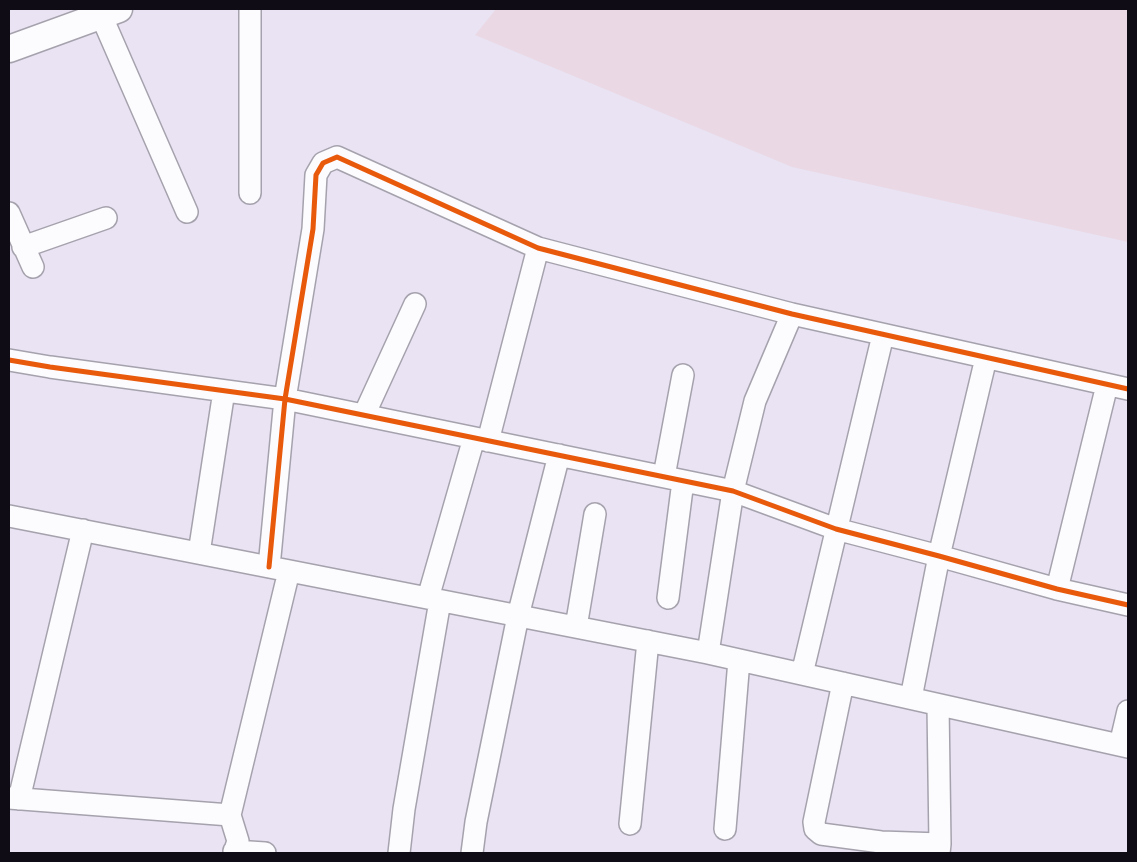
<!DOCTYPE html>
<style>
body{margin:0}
#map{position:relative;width:1137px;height:862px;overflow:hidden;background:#e9e3f3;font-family:Overpass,sans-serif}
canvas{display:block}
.frame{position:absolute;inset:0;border:10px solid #0f0c15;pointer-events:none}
</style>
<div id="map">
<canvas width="1137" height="862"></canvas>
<div class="frame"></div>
</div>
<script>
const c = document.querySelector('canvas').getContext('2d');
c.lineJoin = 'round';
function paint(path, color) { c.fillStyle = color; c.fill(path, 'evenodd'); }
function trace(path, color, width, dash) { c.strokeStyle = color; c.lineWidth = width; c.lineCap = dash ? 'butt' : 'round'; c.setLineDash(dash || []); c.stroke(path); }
const industrial = new Path2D(`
 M496,9h632v233l-336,-75 -317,-132z`);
const minor = new Path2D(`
 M250,9v184
 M101,15l86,197
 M9,213l24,54
 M23,247l83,-29
 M9,360l41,7 235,32 448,92 103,38 103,27 118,33 71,16
 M364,415l51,-111
 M488,441l50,-193
 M664,476l19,-101
 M9,516l699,137 420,94
 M199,553l25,-162
 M269,567l16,-168 28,-170 3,-54 7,-12 14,-6 201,91 254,66 336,75
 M1057,589l50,-204
 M428,598l46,-160
 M668,598l15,-117
 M576,627l19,-113
 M708,653l25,-162 22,-90 37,-87
 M802,674l81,-339
 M843,683l-29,139 1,7 6,5 60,8 59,2
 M911,698l28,-142 47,-198
 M938,705l2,139 -1,9
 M1120,745l8,-34
 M9,798l221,17
 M19,799l64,-269
 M630,824l18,-183
 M725,829l14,-169
 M234,851l31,2
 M234,853l4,-12 -8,-26 59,-244
 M399,853l5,-44 36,-208
 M472,853l4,-31 42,-206 41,-161`);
const tertiary = new Path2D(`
 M9,49l110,-40`);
const cycleway = new Path2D(`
 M9,360l41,7 235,32 448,92 103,38 103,27 118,33 71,16
 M269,567l16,-168 28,-170 3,-54 7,-12 14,-6 201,91 254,66 336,75`);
paint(industrial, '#ead9e5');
trace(minor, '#a6a2ad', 24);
trace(tertiary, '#a6a2ad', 29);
trace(minor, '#fcfbfd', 21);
trace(tertiary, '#fcfbfd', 26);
trace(cycleway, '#e8590c', 5);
</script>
